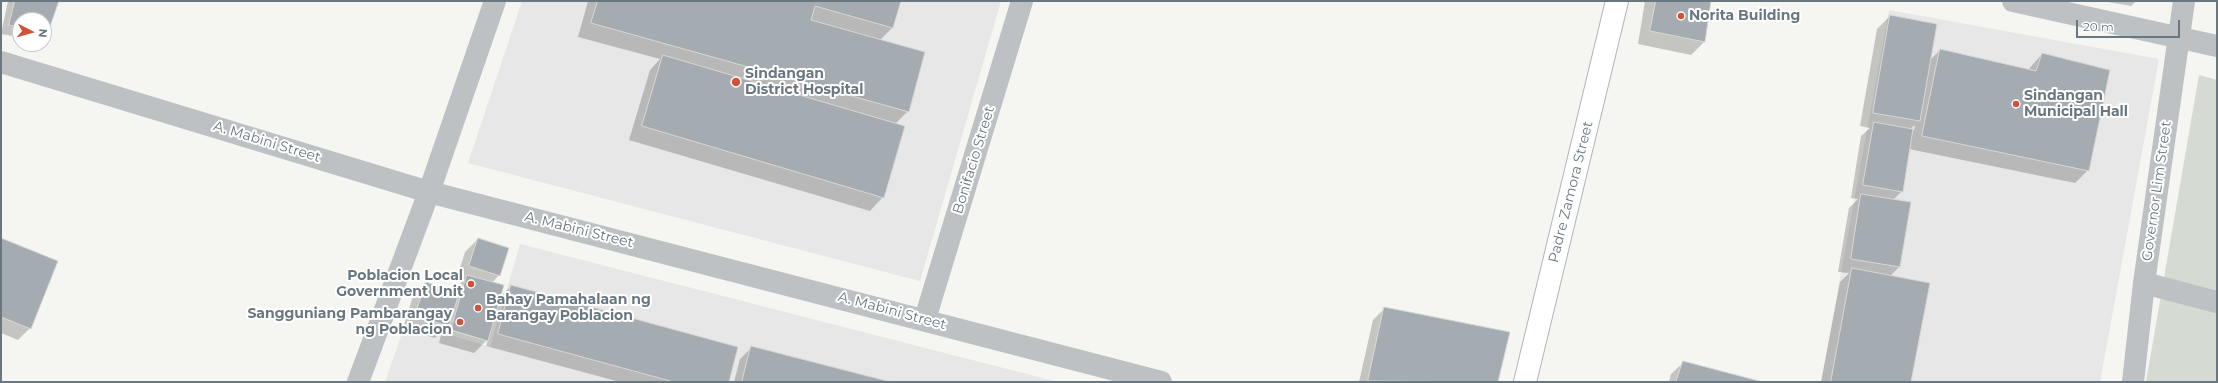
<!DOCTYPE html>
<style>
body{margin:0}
#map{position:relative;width:2218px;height:383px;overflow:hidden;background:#f5f5f2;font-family:Montserrat,sans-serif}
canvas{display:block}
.frame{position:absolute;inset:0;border:2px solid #687780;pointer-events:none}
.north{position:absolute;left:12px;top:12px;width:40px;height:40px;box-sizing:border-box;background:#fff;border:1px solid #c3c9cc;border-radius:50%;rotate:96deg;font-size:11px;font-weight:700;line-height:16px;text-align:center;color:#687780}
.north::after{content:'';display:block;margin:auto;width:14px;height:18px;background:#d05238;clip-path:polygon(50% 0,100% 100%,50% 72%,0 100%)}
.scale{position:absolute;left:2076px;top:20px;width:104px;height:18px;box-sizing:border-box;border:2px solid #687780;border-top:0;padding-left:5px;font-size:12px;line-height:14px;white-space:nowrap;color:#687780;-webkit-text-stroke:3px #fff;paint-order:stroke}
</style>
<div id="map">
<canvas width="2218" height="383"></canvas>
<div class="frame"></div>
<div class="north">N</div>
<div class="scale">20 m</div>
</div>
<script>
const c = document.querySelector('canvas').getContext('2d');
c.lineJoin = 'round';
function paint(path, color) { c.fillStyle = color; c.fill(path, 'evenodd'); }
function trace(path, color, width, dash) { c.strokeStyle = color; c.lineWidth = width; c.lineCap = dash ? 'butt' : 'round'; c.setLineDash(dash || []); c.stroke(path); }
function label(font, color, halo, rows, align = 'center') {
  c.font = font + ' Montserrat,sans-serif'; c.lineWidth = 4; c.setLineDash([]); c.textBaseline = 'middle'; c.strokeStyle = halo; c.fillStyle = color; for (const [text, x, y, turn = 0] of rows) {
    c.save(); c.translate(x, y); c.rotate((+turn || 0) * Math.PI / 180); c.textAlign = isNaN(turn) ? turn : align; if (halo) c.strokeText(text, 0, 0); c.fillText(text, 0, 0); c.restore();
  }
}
const built = new Path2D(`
 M522,1h479l-81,280 -452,-118z
 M1889,10l270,49 -59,323h-279z
 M520,244l538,138h-673l21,-60 84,25z`);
const green = new Path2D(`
 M2199,75l18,5v302h-71z`);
const shadow = new Path2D(`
 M8,1h50l-11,30 -3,3v-14h-24v17l-19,-3z
 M588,1h312l-8,27 -12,12 28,71 -13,13 -12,73 -13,14 -241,-71 21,-70 10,-11 -82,-22z
 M1645,1h65l-6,41 -13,13 -53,-11z
 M2102,1h34l-5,5z
 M1890,16l39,45 11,-11 88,20 14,-16 46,116 -13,13 -166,-34 -7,42 -9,9 6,67 -9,9 20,106h-89l19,-100 9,-9 -11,-1 11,-64 9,-9 -7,-1 10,-62 9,-8 -10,-2 17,-97zM1915,125l-1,5 -4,-1z
 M478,239l21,36 -7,8 8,14 11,-11 217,96h-108l-134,-36 2,-7 -14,14 -35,-10 3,-12 -7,7 -32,-10 10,-32 13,-13 28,9 9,-12 -6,-2 8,-26zM447,327l33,10v2l-34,-10z
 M1,240l29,88 -12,12 -17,-7z
 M1385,308l123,25 -11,49h-138l14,-62z
 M752,347l135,35h-153l6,-23z
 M1683,363l76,19h-90l2,-8z`);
const building = new Path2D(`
 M15,1h44l-11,31 -4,-1v-11h-24v7l-11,-2z
 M598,1h303l-8,27 -78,-22 -4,14 114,32 -16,60 -318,-89z
 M1656,1h55l-6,41 -55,-11z
 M1890,15l47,9 -17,97 -47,-8z
 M1940,49l96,22 6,-18 68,17 -21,101 -167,-35z
 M663,55l242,71 -21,72 -242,-72z
 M1874,122l39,7 -10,63 -40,-7z
 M1861,194l50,8 -11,65 -49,-8z
 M1,238l57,23 -27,68 -30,-12z
 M478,238l31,10 -9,28 -31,-10z
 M1852,268l78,15 -19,99h-80z
 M467,275l37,10 -16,56 -37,-11z
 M426,282l33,11 -10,33 -34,-10z
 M511,285l227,62 -9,35h-55l-176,-48z
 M1384,307l126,25 -12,50 -130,-1z
 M751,346l140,36h-149z
 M1683,361l80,21h-87z`);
const street = new Path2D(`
 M2013,1l204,45
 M1,62l428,130 732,190
 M2144,283l73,19
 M925,319l97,-318
 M358,382l71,-190 66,-191
 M2133,382l11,-99 40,-282`);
const secondary = new Path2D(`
 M1525,382l92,-381`);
const markers = [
 [1681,16,4,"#d05238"],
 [736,82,5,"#d05238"],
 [2016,104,4,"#d05238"],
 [471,284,4,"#d05238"],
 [478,308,4,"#d05238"],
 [460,322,4,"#d05238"]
];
const poiNames = [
 ["Norita Building",1689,16],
 ["Sindangan",745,74],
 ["District Hospital",745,90],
 ["Sindangan",2024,96],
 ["Municipal Hall",2024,112],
 ["Poblacion Local",463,276,"right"],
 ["Government Unit",463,292,"right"],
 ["Bahay Pamahalaan ng",486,300],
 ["Barangay Poblacion",486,316],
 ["Sangguniang Pambarangay",452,314,"right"],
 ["ng Poblacion",452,330,"right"]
];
const streetNames = [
 ["A. Mabini Street",267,142,17],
 ["Bonifacio Street",974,160,-73],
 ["Governor Lim Street",2157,191,-82],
 ["Padre Zamora Street",1571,192,-76],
 ["A. Mabini Street",579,230,14],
 ["A. Mabini Street",892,311,15]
];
paint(built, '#e6e7e6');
paint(green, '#d5dad2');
paint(shadow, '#0003');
paint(building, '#a5acb1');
trace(building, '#d7d7d5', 1);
trace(secondary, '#b0b5b8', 24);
trace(street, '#bdc1c4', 22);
trace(secondary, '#fff', 22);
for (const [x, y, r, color] of markers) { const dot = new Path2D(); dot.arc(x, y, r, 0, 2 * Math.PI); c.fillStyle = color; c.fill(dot); trace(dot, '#fff', 1.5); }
label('bold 14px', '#687780', '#fff', poiNames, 'left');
label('14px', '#687780', '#fff', streetNames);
</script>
